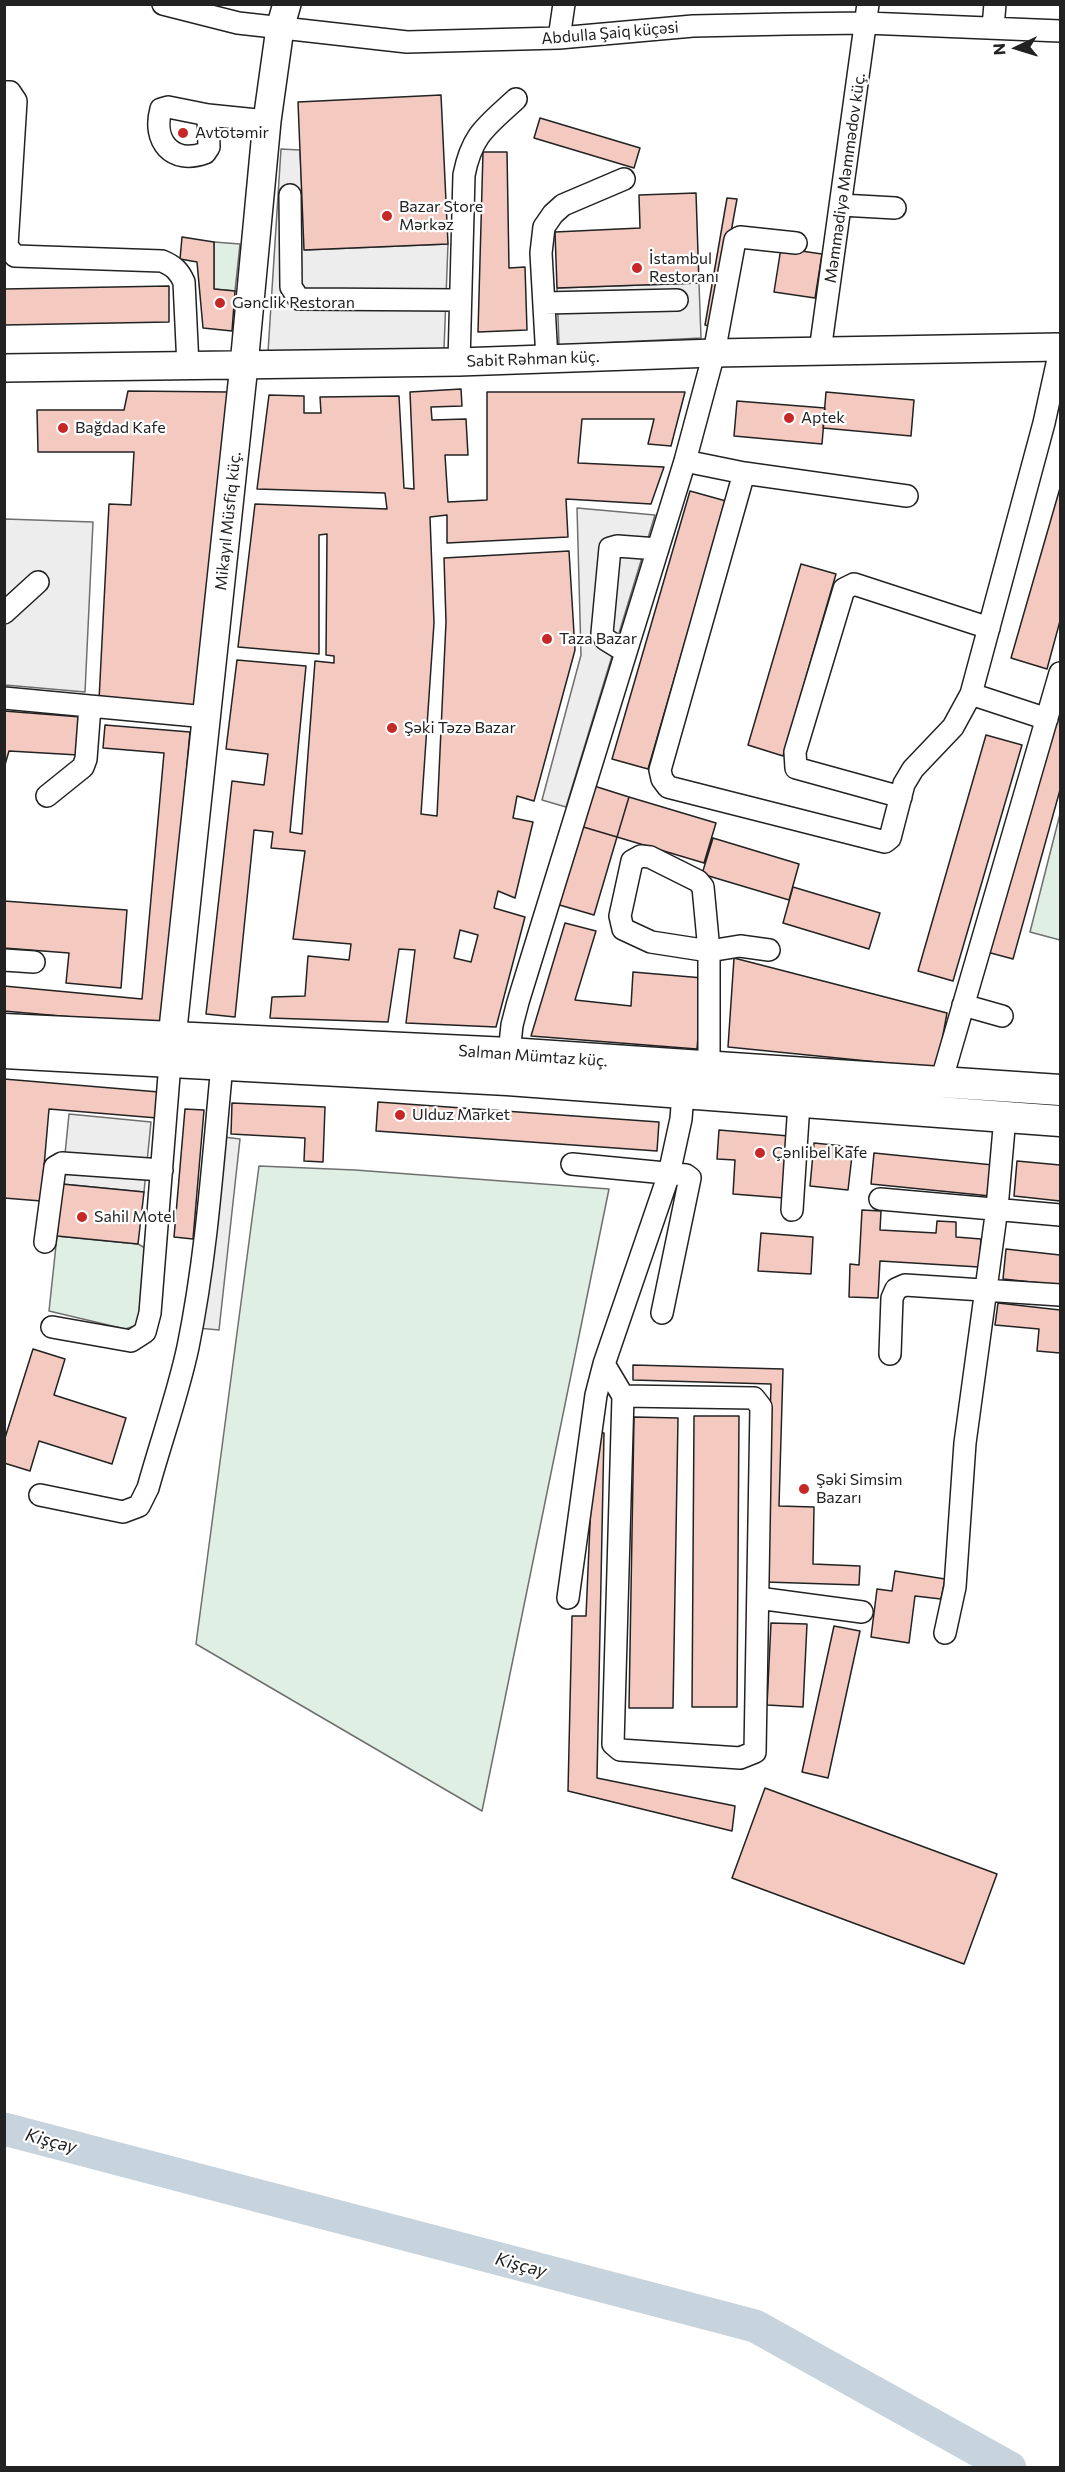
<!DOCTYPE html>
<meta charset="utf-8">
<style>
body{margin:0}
#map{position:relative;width:1065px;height:2472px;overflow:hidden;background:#fff;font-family:Commissioner,sans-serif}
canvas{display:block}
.frame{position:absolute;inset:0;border:6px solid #222;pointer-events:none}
.north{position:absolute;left:987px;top:18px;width:60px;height:60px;-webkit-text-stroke:4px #fff;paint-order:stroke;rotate:266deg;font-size:16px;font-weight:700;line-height:24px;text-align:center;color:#222}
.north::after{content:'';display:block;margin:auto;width:21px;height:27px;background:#222;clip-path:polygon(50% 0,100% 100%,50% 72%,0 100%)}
</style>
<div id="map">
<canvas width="1065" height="2472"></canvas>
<div class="frame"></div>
<div class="north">N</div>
</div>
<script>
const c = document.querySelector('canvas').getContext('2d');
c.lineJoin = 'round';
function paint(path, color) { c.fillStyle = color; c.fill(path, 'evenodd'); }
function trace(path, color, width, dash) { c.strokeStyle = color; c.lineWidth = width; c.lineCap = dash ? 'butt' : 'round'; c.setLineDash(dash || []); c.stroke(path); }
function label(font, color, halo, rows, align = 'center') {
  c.font = font + ' Commissioner,sans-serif'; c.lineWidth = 4.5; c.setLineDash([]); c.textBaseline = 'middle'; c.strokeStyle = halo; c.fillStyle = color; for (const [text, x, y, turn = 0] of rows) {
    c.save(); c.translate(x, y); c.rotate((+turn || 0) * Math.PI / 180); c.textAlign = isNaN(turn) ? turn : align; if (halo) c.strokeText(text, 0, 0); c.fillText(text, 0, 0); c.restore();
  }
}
const green = new Path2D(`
 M214,242l26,2 -5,47 -21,-2z
 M1060,814v126l-30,-8z
 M259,1166l96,4 254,19 -127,622 -286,-167z
 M57,1236l81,8 7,4 -7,77 -13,4 -76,-18z`);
const parking = new Path2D(`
 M281,149l19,1 5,100 143,-6 -4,105 -176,3z
 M699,283l2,55 -142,7 -2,-57z
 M577,508l78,7 -89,292 -24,-7 39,-145z
 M5,519l88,3 -8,170 -80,-7z
 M69,1114l82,8 -7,70 -82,-8z
 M208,1135l32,4 -21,191 -32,-3z`);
const river = new Path2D(`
 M4,2129l751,197 255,142`);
const building = new Path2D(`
 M441,95l7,149 -144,6 -6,-148z
 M540,118l100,30 -6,20 -100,-30z
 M483,152h24l2,116 16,-1 2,63 -49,2z
 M696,193l3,90 -142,5 -2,-56 85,-4 -1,-33z
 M727,198l10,1 -23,127 -9,-1z
 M182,237l32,5v47l21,2 -3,40 -29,-3 -6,-66 -17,-3z
 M781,248l41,6 -7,44 -41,-6z
 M169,286v36l-165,3v-36z
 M461,389l1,17 -31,1 1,13 34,-1 2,36h-23l3,47 39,-2v-108h198l-14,54 -23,-2 6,-25h-72l-4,44 86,4 -13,37 -85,-5 2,38 -121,6v-28l-17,2 4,106 -13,191 16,2 9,-194 -2,-64 125,-7 6,99 -41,151 -17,-5 -4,22 20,4 -18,76 -17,-7 -4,17 31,9 -29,110 -90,-4 9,-73 -16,-1 -11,73 -118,-4 2,-21 33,-1 3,-40 41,4 2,-16 -58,-5 12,-88 -34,-3 2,-16 -19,-2 -19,187 -29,-3 26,-233 32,4 4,-31 -42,-5 11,-89 69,6 -16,166 12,2 13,-173 19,2v-7l-8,-1 1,-121 -8,1v119l-81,-7 17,-143 132,5 -2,-16 -128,-4 12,-94 35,1v17h17l-1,-16 79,-1 5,92 10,1 -4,-97z
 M128,391l101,1 -31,315 -99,-7 10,-196 22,1 3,-53h-96l-1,-42h87z
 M826,392l88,8 -3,36 -88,-8z
 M737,401l88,7 -3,36 -88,-8z
 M1060,488v133l-13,48 -36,-11z
 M690,491l36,10 -78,268 -36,-10z
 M801,564l35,10 -53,182 -35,-11z
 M4,711l77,6 -3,38 -69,-4 -5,17z
 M1055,712l5,1v77l-47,169 -26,-7z
 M105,725l85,7 -27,293 -159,-14v-25l138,13 22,-246 -61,-5z
 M986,735l36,10 -69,236 -35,-10z
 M591,785l38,12 -12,40 -37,-11z
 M629,797l87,26 -12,40 -87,-26z
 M580,826l37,11 -23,78 -38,-11z
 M713,838l86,26 -10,36 -87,-26z
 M793,887l87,26 -11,36 -86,-26z
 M4,901l123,9 -6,78 -55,-5 3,-30 -65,-5z
 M565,923l31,8 -21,69 56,6 2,-34 70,6 -6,71 -166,-13z
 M460,930l18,5 -7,27 -17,-4z
 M734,958l213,55 -10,55 -209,-21z
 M4,1079l155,13 -2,26 -108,-9 -8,92 -37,-3z
 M378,1102l281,20 -2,29 -281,-20z
 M232,1103l93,4 -2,55 -19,-1 1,-23 -74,-4z
 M185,1109l19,1 -11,129 -19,-2z
 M719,1130l70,6 -5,62 -51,-4 2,-34 -18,-1z
 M814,1143l39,4 -5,43 -38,-4z
 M874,1153l119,12 -3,31 -119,-12z
 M1017,1161l43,4v36l-46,-5z
 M62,1184l82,8 -6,52 -81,-8z
 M862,1210l19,1 -1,19 56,3 1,-12 19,1v15l25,2 -2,28 -99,-6 -2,37 -29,-1 1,-33 9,1z
 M761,1233l52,4 -2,37 -53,-3z
 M1006,1249l54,6v30l-57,-6z
 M998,1303l62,7v43l-23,-2 2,-22 -44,-4z
 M33,1349l32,10 -11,36 72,23 -14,46 -73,-23 -9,30 -26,-8v-22z
 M633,1365l150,4 -4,137 35,1 -1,57 47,2 -1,19 -94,-3 6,-198 -138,-4z
 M694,1416h45l-2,291h-45z
 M634,1417l44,1 -5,290h-44z
 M594,1432l10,1 -7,345 138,28 -3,25 -164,-40 4,-175h14z
 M895,1571l50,8 -4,20 -26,-3 -6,47 -38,-6 6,-48 15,2z
 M771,1623l36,1 -4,83 -36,-2z
 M834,1626l26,5 -32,147 -26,-6z
 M765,1788l232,86 -33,90 -232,-86z`);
const minor = new Path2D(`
 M163,4l75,19 169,19 152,-4 134,-12 94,-2 79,-1 194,8
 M993,27l2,-23
 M559,38l5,-34
 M4,92h6l6,9 -9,145 8,10 147,5c12,5 17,10 22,21l4,84
 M208,115l1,32 -4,6c-33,12 -53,-12 -44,-44l7,-2 40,8 59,6
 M290,195l1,92 8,12 160,1
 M841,205l54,3
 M544,303l133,-3
 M820,351l48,-347
 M547,359l-6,-106 3,-26 9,-13 10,-9 61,-26
 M459,362l5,-187c8,-41 23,-49 52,-76
 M685,461l59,12 -84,297 2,9 6,8 217,55 5,-4 14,-54 9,-15 40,-42 18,-33 73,-271 16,-73
 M744,473l163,23
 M4,613l34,-31
 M626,652l-21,-13 -3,-6 8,-85 7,-2 41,3
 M971,694l76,25
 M4,698l203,19
 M47,796l36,-29 3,-8 4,-53
 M901,797l-105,-29 -1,-16 49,-163 10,-5 135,44
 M641,856l9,1 48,24 5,6 6,64 -58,-9 -28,-13 -3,-13 12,-55z
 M4,960l30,2
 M963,1005l39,11
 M509,1053l3,-28 6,-23 167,-541 29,-108 21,-113 5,-3 56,6
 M709,1067v-116l31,-5 29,4
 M941,1082l119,-409
 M572,1164l114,11 4,3 -28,135
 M880,1199l180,16
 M792,1210l7,-107
 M45,1242l10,-75 7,-4 100,7
 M52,1327l79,14 14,-9 5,-19 20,-250
 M890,1354l2,-56 4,-9 9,-4 155,10
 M604,1364l19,32 131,2 7,9 -6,345 -15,6 -120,-8 -7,-6 10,-348
 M40,1495l83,17 16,-6 9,-18c13,-47 30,-94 40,-141 19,-93 25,-188 34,-282
 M568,1598l28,-203 8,-31 65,-190 12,-55 2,-25
 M758,1598l104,14
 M945,1633l10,-46 10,-144 32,-235 8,-91`);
const major = new Path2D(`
 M4,368l455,-6 255,-9 346,-6
 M172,1038l72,-673 23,-244 13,-93 7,-24`);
const highway = new Path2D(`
 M4,1029l505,24 551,37
 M4,1053l503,27 553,41`);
const markers = [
 [183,133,6,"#c62828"],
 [387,216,6,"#c62828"],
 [637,268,6,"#c62828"],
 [220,303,6,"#c62828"],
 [789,418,6,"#c62828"],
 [63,428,6,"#c62828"],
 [547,639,6,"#c62828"],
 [392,728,6,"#c62828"],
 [400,1115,6,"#c62828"],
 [760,1153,6,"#c62828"],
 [82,1217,6,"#c62828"],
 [804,1489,6,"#c62828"]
];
const streetNames = [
 ["Abdulla Şaiq küçəsi",610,33,-5],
 ["Məmmədiyə Məmmədov küç.",845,178,-82],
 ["Sabit Rəhman küç.",533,359,-2],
 ["Mikayıl Müsfiq küç.",228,521,-84],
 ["Salman Mümtaz küç.",533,1056,4]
];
const poiNames = [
 ["Avtotəmir",195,133],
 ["Bazar Store",399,207],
 ["Mərkəz",399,225],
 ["İstambul",649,259],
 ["Restoranı",649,277],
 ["Gənclik Restoran",232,303],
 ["Aptek",801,418],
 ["Bağdad Kafe",75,428],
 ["Taza Bazar",559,639],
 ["Şəki Təzə Bazar",404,728],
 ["Ulduz Market",412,1115],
 ["Çənlibel Kafe",772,1153],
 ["Sahil Motel",94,1217],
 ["Şəki Simsim",816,1480],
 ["Bazarı",816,1498]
];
const waterNames = [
 ["Kişçay",51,2141,15],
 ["Kişçay",521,2265,15]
];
paint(green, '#e0efe3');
trace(green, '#6f6f6f', 1.5);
paint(parking, '#ededed');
trace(parking, '#6f6f6f', 1.5);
trace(river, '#c7d3dd', 33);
paint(building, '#f3c9c0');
trace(building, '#222', 1.5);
trace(minor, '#222', 24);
trace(major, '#222', 30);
trace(highway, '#222', 33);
trace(minor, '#fff', 21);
trace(major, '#fff', 27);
trace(highway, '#fff', 30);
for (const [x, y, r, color] of markers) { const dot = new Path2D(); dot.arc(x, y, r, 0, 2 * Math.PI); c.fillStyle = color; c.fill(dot); trace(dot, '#fff', 2); }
label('16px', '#222', '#fff', streetNames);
label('16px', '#222', '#fff', poiNames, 'left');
label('italic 18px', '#222', '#fff', waterNames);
</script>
